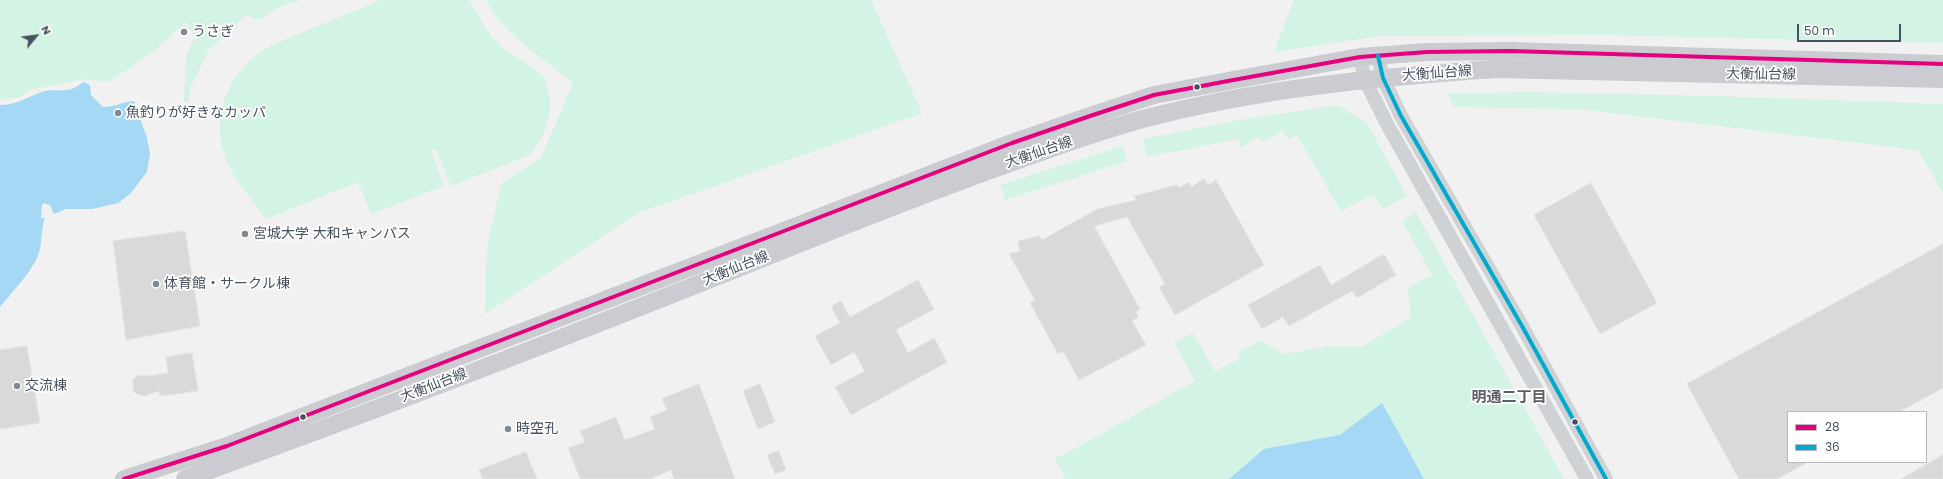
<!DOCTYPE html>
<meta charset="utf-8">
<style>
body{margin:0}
#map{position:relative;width:1943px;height:479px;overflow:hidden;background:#f2f1f1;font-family:Poppins,sans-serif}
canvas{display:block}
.legend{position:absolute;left:1787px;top:411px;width:140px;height:52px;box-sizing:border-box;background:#fff;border:1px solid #b5b9bf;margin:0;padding:5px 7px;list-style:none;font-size:12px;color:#465060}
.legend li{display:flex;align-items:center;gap:8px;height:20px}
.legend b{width:20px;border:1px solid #b5b9bf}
.north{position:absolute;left:16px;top:16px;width:40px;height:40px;-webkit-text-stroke:3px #fff;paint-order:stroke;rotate:61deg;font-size:11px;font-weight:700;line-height:16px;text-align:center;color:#465060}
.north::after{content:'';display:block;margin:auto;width:14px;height:18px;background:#465060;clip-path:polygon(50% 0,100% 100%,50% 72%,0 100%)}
.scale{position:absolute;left:1797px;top:24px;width:104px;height:18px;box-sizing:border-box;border:2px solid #465060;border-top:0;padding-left:5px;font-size:12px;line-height:14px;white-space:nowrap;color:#465060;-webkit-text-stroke:3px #fff;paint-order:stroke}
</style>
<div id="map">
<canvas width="1943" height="479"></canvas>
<ul class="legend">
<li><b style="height:5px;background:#e5007d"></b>28</li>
<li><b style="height:5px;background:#00a9ce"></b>36</li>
</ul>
<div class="north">N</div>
<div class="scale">50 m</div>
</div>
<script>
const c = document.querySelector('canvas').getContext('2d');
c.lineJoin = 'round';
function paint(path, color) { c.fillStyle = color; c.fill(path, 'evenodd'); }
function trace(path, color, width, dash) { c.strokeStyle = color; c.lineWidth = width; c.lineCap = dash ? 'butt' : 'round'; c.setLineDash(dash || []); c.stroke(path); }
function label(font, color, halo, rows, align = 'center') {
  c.font = font + ' Poppins,"Noto Sans JP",sans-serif'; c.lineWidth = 3.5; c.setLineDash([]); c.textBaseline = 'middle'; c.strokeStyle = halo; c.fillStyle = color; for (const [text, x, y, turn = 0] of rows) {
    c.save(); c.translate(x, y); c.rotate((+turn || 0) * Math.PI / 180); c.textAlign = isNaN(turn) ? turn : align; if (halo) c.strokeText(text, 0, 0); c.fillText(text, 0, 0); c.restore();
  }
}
const green = new Path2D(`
 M0,0h300l-22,8 -19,12 -13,-5 -38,36 -18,38 -1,13h-5l2,-47 9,-19 -9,-14 -34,31 -43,29 -24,-3 -55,11 -11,7 -19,3z
 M381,0h88l21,35 17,17 18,10 20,16 5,21 -1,18 -7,20 -12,18 -79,31 -15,-37 -5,2 13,35 -73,28 -13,-32 -92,37c-14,-20 -31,-37 -40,-60 -16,-40 0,-83 35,-107 14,-10 31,-15 47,-22 24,-10 49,-20 73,-30z
 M486,0h385l51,113 -284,100 -153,101 2,-67 14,-63 40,-26 32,-75 -45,-35 -29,-27z
 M1294,0h649v43l-341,-8 -222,1 -106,16z
 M1524,92l194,4 225,8v89l-25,-43 -340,-41 -124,-2 -6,-13z
 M1338,105l29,18 40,73 -24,13 -9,-15 -33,17 -44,-76 -9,5 -5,-10 -21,12 -2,-5 -19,10 -3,-8 -91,18 -4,-18 96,-19z
 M1122,146l5,15 -122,39 -5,-15z
 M1416,212l148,267h-498l-12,-21 15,-6 126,-71 -21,-39 19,-9 22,38 26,-13 -4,-5 23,-12 25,13 44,-8 33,1 49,-30 -3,-29 24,-13 -30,-54z`);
const water = new Path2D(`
 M83,82l7,3 1,10 12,12c11,0 20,-5 31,-6l13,37 3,16 -3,18 -17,22 -12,9 -26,6h-26l-12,5 -4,-9 -6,-2 -2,2 -1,13h4c-4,11 -3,21 -5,31 -4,19 -28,43 -40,58v-202c16,0 27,-8 42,-13 16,-5 25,4 41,-10z
 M1382,403l42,76h-195l35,-30 76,-14z`);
const building = new Path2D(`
 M1204,179l4,6 8,-5 48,85 -89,50 -16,-28 6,-3 -38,-67 -33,9 46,83 -4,3 2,5 -6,4 14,24 -67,35 -16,-29 -5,3 -28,-51 5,-3 -26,-46 11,-3 -2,-10 21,-5 3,4 55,-31 39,-9 -2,-4 43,-11 2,3 10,-6 2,5z
 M1591,183l66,120 -57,31 -66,-119z
 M185,231l15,95 -74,14 -13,-99z
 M1943,244v144l-44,24h-111v50h20l-31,17h-38l-52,-95z
 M1384,254l12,21 -39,23 -5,-7 -63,35 -6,-9 -21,12 -14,-24 72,-40 11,20z
 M918,280l16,29 -38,21 12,23 26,-15 13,24 -96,53 -16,-28 30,-16 -11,-19 -23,13 -16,-29 25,-13 -9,-17 10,-5 9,16z
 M27,346l13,77 -40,6v-79z
 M192,353l6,38 -38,5 -1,-5 -15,5 -7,-2 -4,-4v-11l6,-4 9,1 20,-3 -2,-16z
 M699,384l36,95h-61l-3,-9 -21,9h-70l-12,-31 17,-6 -5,-11 36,-14 9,23 30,-11 -5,-12 17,-7 -5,-11z
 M760,384l15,38 -17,7 -15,-38z
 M779,451l7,19 -11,4 -8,-19z
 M526,452l11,27h-54l-4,-9z
 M1943,455v24h-42z`);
const minor = new Path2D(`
 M1378,56l5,22 18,38 121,210 84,153
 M1360,57l5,23 22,44 200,355`);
const major = new Path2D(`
 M124,479l103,-33 785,-303 78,-27 64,-21 74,-14 132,-24 67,-5 84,-1 432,13
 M185,479c185,-66 368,-137 551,-210 94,-38 189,-76 285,-110 39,-14 78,-28 118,-39 117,-31 237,-43 357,-51l447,10`);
const bus1 = new Path2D(`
 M124,479l103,-33 785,-303 78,-27 64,-21 74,-14 132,-24 67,-5 84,-1 432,13`);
const bus2 = new Path2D(`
 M1378,56l5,22 18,38 121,210 84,153`);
const markers = [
 [184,32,4,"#828893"],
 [1197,87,3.5,"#465060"],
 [118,113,4,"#828893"],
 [245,234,4,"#828893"],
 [156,284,4,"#828893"],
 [17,386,4,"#828893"],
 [303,417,3.5,"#465060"],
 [1575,422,3.5,"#465060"],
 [508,429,4,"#828893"]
];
const poiNames = [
 ["うさぎ",192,32],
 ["魚釣りが好きなカッパ",126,113],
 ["宮城大学 大和キャンパス",253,234],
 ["体育館・サークル棟",164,284],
 ["交流棟",25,386],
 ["時空孔",516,429]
];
const streetNames = [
 ["大衡仙台線",1437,74,-4],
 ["大衡仙台線",1761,75,1],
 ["大衡仙台線",1039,153,-19],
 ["大衡仙台線",736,269,-22],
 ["大衡仙台線",434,386,-21]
];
const neighbourhoodNames = [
 ["明通二丁目",1509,398]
];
paint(green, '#d3f3e4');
paint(water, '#a4d8f5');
paint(building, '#d9d9db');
trace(building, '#e3e3e4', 1);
trace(minor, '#cfd2d5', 14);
trace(major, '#caccd2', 18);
trace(bus1, '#e5007d', 4);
trace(bus2, '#00a9ce', 4);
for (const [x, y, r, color] of markers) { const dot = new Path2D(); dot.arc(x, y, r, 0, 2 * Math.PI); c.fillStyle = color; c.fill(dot); trace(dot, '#fff', 1.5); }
label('14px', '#465060', '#fff', poiNames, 'left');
label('14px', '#465060', '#fff', streetNames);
label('bold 15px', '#5c5f66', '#fff', neighbourhoodNames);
</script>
